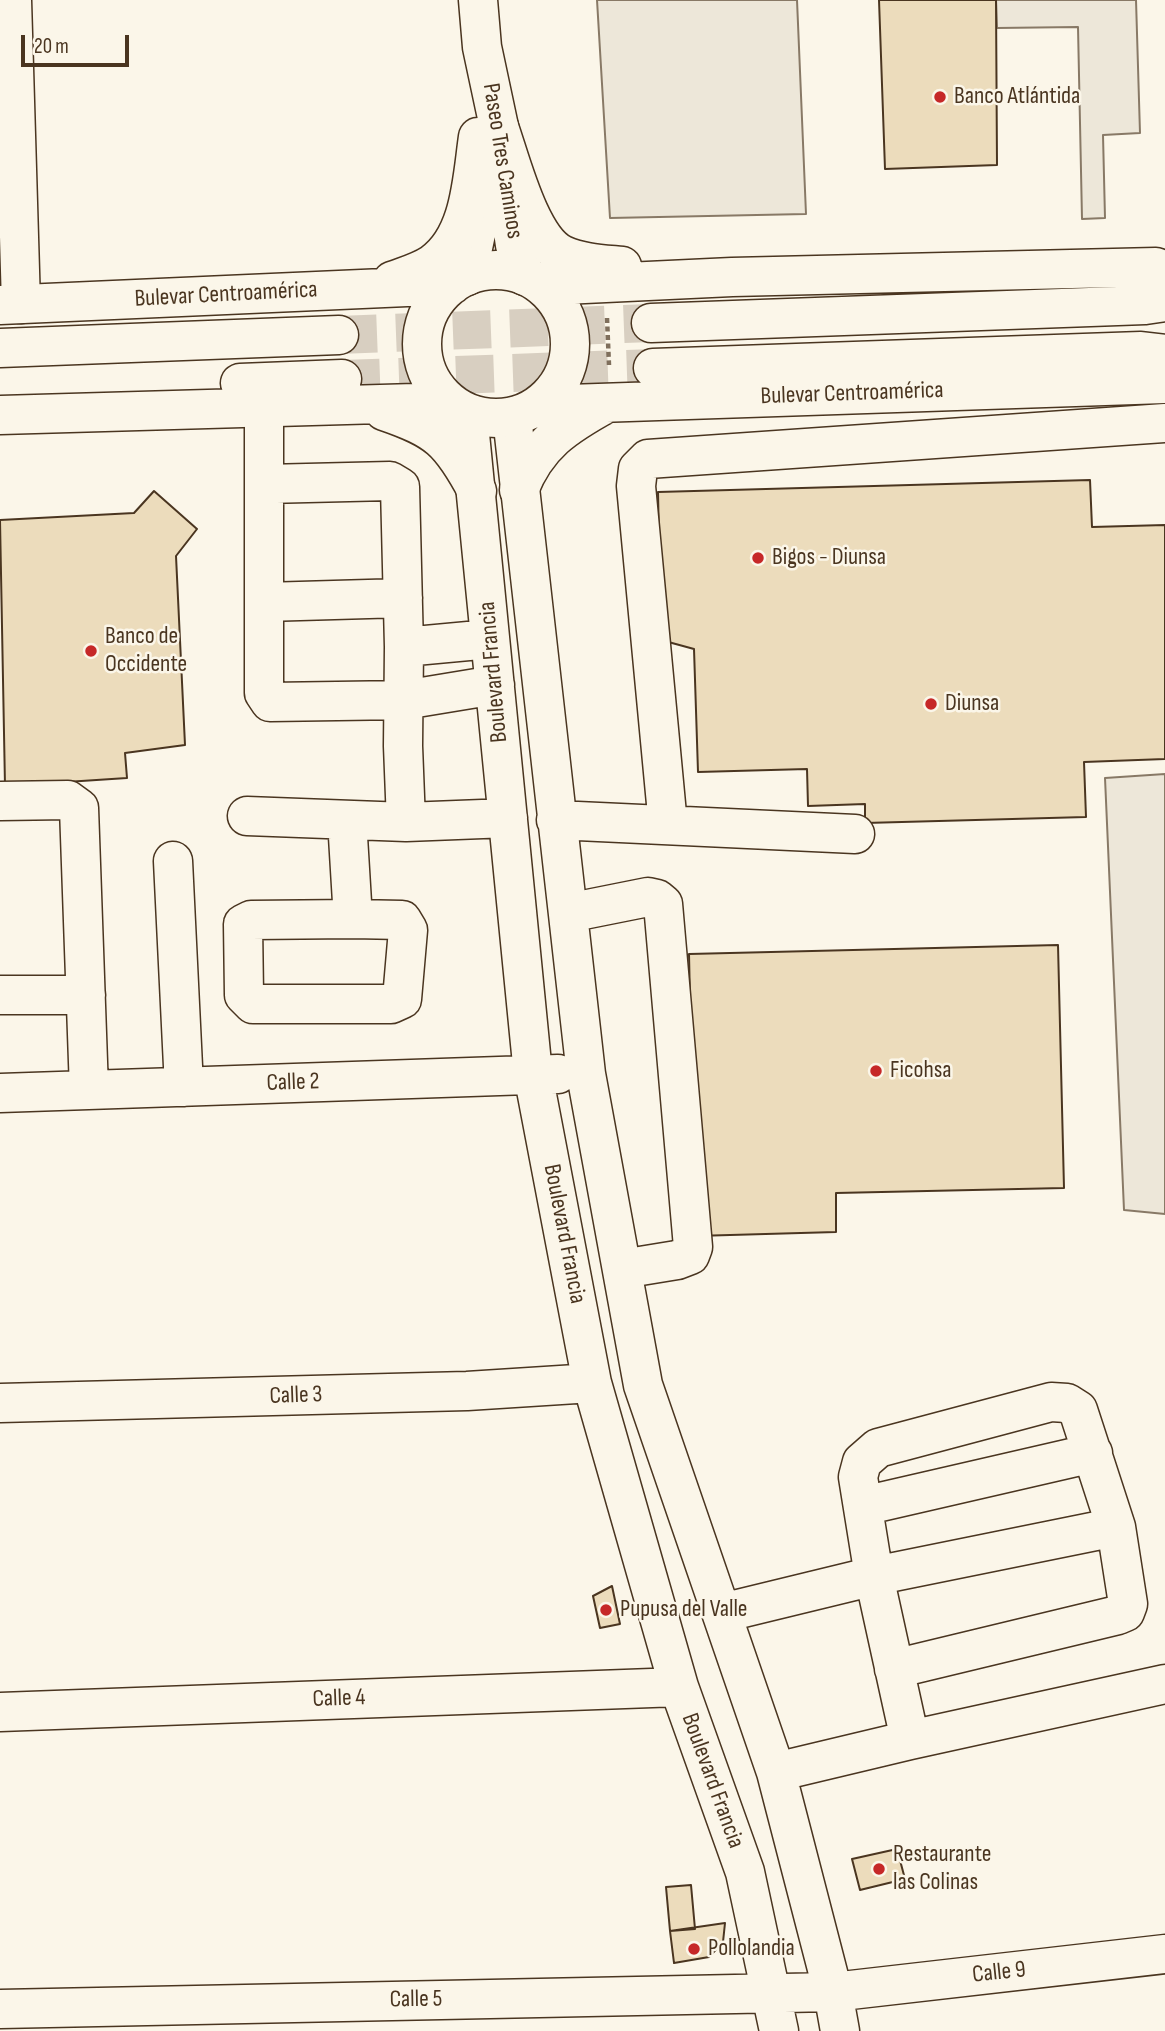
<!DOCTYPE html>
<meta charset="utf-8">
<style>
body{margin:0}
#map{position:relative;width:1165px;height:2031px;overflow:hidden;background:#fbf6e9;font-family:"Sofia Sans Condensed",sans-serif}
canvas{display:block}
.scale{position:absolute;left:21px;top:35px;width:108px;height:32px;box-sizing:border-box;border:4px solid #4a3520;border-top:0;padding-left:9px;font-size:21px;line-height:24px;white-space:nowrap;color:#4a3520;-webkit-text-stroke:5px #fbf6e9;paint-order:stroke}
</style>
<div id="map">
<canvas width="1165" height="2031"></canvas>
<div class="scale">20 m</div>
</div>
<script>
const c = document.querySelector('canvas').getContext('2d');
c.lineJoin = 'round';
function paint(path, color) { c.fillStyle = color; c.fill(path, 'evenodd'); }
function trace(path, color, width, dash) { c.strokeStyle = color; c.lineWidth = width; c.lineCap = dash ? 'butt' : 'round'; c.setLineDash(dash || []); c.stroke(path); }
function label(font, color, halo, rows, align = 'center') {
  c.font = font + ' "Sofia Sans Condensed",sans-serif'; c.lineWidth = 5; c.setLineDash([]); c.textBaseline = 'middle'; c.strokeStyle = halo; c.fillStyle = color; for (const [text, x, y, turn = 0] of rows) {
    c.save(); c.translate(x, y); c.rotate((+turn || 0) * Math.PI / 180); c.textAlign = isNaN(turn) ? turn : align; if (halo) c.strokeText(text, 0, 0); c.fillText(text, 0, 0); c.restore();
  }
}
const parking = new Path2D(`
 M597,0h200l9,214 -196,4z
 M996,0h140l4,133 -37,2 2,83 -23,1 -4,-192 -81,1z
 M1165,774v440l-41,-4 -19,-432z`);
const building = new Path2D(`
 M879,0h117l1,165 -112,4z
 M1090,480l2,47 73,-2v234l-81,3 2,55 -221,6v-19l-57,2 -1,-37 -109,3 -4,-123 -33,-9 -3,-148z
 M154,491l43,38 -21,27 9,189 -60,8 2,25 -122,8 -5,-266 134,-7z
 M1058,945l6,243 -228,5v39l-141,4 -6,-282z
 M612,1586l8,38 -20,4 -7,-32z
 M897,1849l8,30 -45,11 -8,-31z
 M691,1885l4,44 -25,2 -4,-44z
 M725,1923l-2,19 -14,15 -35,6 -4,-32z`);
const majorTunnel = new Path2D(`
 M339,335l312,-12
 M342,379l311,-11`);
const path = new Path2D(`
 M607,318l2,47`);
const minor = new Path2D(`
 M12,0l9,304
 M478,0l4,47 17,80 12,91 4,27 10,31
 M467,276l11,-52 1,-36
 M264,409v284l6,9 134,-2 91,-15
 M468,414l65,660 59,309 87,304 66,185 34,159
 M512,417l74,657 57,311 133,387 57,220 7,39
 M266,484l124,-3 10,6 4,160 -1,99 3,76
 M265,602l138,-4
 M404,647l86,-8
 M0,801l68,-1 11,8 10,282
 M247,816l159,6 102,-4
 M347,820l6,99
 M556,820l299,14
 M668,825l-32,-339 2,-17 10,-10 517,-36
 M173,861l11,226
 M568,913l80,-16 9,2 6,5 30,343 -3,8 -13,5 -55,9
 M353,919l49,1 6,10 -6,69 -11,5h-138l-9,-9 -1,-71 8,-4z
 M0,995h86
 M0,1093l558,-19
 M0,1403l467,-12 125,-8
 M863,1506l230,-53
 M722,1613l152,-37 242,-49
 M894,1669l224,-54 7,-3 3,-8 -12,-77 -38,-117 -11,-7 -16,-1 -173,46 -16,14 -4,15 16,99 36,164
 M0,1712l679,-25
 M776,1772l134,-32 255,-56
 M0,2009l833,-17 332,-38`);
const major = new Path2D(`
 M499,127c12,34 31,113 64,128 18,8 39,9 59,11
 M422 344a74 74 0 1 1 148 0a74 74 0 1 1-148 0Z
 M392,281c13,-5 28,-9 40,-17 39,-27 40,-86 46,-127
 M542,286l190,-9 424,-10 9,4
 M0,305l452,-20
 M651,323l494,-18 20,-3
 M0,348l339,-13
 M653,368l488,-17 24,3
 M240,383l102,-4
 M539,405l626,-21
 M384,411c53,18 66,29 93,80
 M0,415l450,-13
 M519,490c18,-46 46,-64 88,-87`);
const markers = [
 [940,97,7,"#c62828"],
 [758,558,7,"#c62828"],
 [91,651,7,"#c62828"],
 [931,704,7,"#c62828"],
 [876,1071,7,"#c62828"],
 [606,1610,7,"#c62828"],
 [879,1869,7,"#c62828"],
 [694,1949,7,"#c62828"]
];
const poiNames = [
 ["Banco Atlántida",954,97],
 ["Bigos - Diunsa",772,558],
 ["Banco de",105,637],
 ["Occidente",105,665],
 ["Diunsa",945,704],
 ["Ficohsa",890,1071],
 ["Pupusa del Valle",620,1610],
 ["Restaurante",893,1855],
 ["las Colinas",893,1883],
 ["Pollolandia",708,1949]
];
const streetNames = [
 ["Paseo Tres Caminos",502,161,81],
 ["Bulevar Centroamérica",226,295,-3],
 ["Bulevar Centroamérica",852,394,-2],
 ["Boulevard Francia",494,672,-95],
 ["Calle 2",293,1083,-2],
 ["Boulevard Francia",564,1234,79],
 ["Calle 3",296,1396,-2],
 ["Calle 4",339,1699,-2],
 ["Boulevard Francia",712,1781,70],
 ["Calle 9",999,1973,-6],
 ["Calle 5",416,2000,-1]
];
paint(parking, '#ede7d9');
trace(parking, '#887966', 2);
paint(building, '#ecdcbc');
trace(building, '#4a3520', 2);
trace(majorTunnel, '#d8cfc1', 38, [38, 19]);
trace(minor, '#4a3520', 41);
trace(major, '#4a3520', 41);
trace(path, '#7f6f5c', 4.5, [5, 3.5]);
trace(minor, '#fbf6e9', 38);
trace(major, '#fbf6e9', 38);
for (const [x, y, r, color] of markers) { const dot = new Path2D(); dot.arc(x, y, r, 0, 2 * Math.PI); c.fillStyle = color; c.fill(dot); trace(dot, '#fbf6e9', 2.5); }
label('24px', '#4a3520', '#fbf6e9', poiNames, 'left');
label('24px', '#4a3520', '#fbf6e9', streetNames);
</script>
